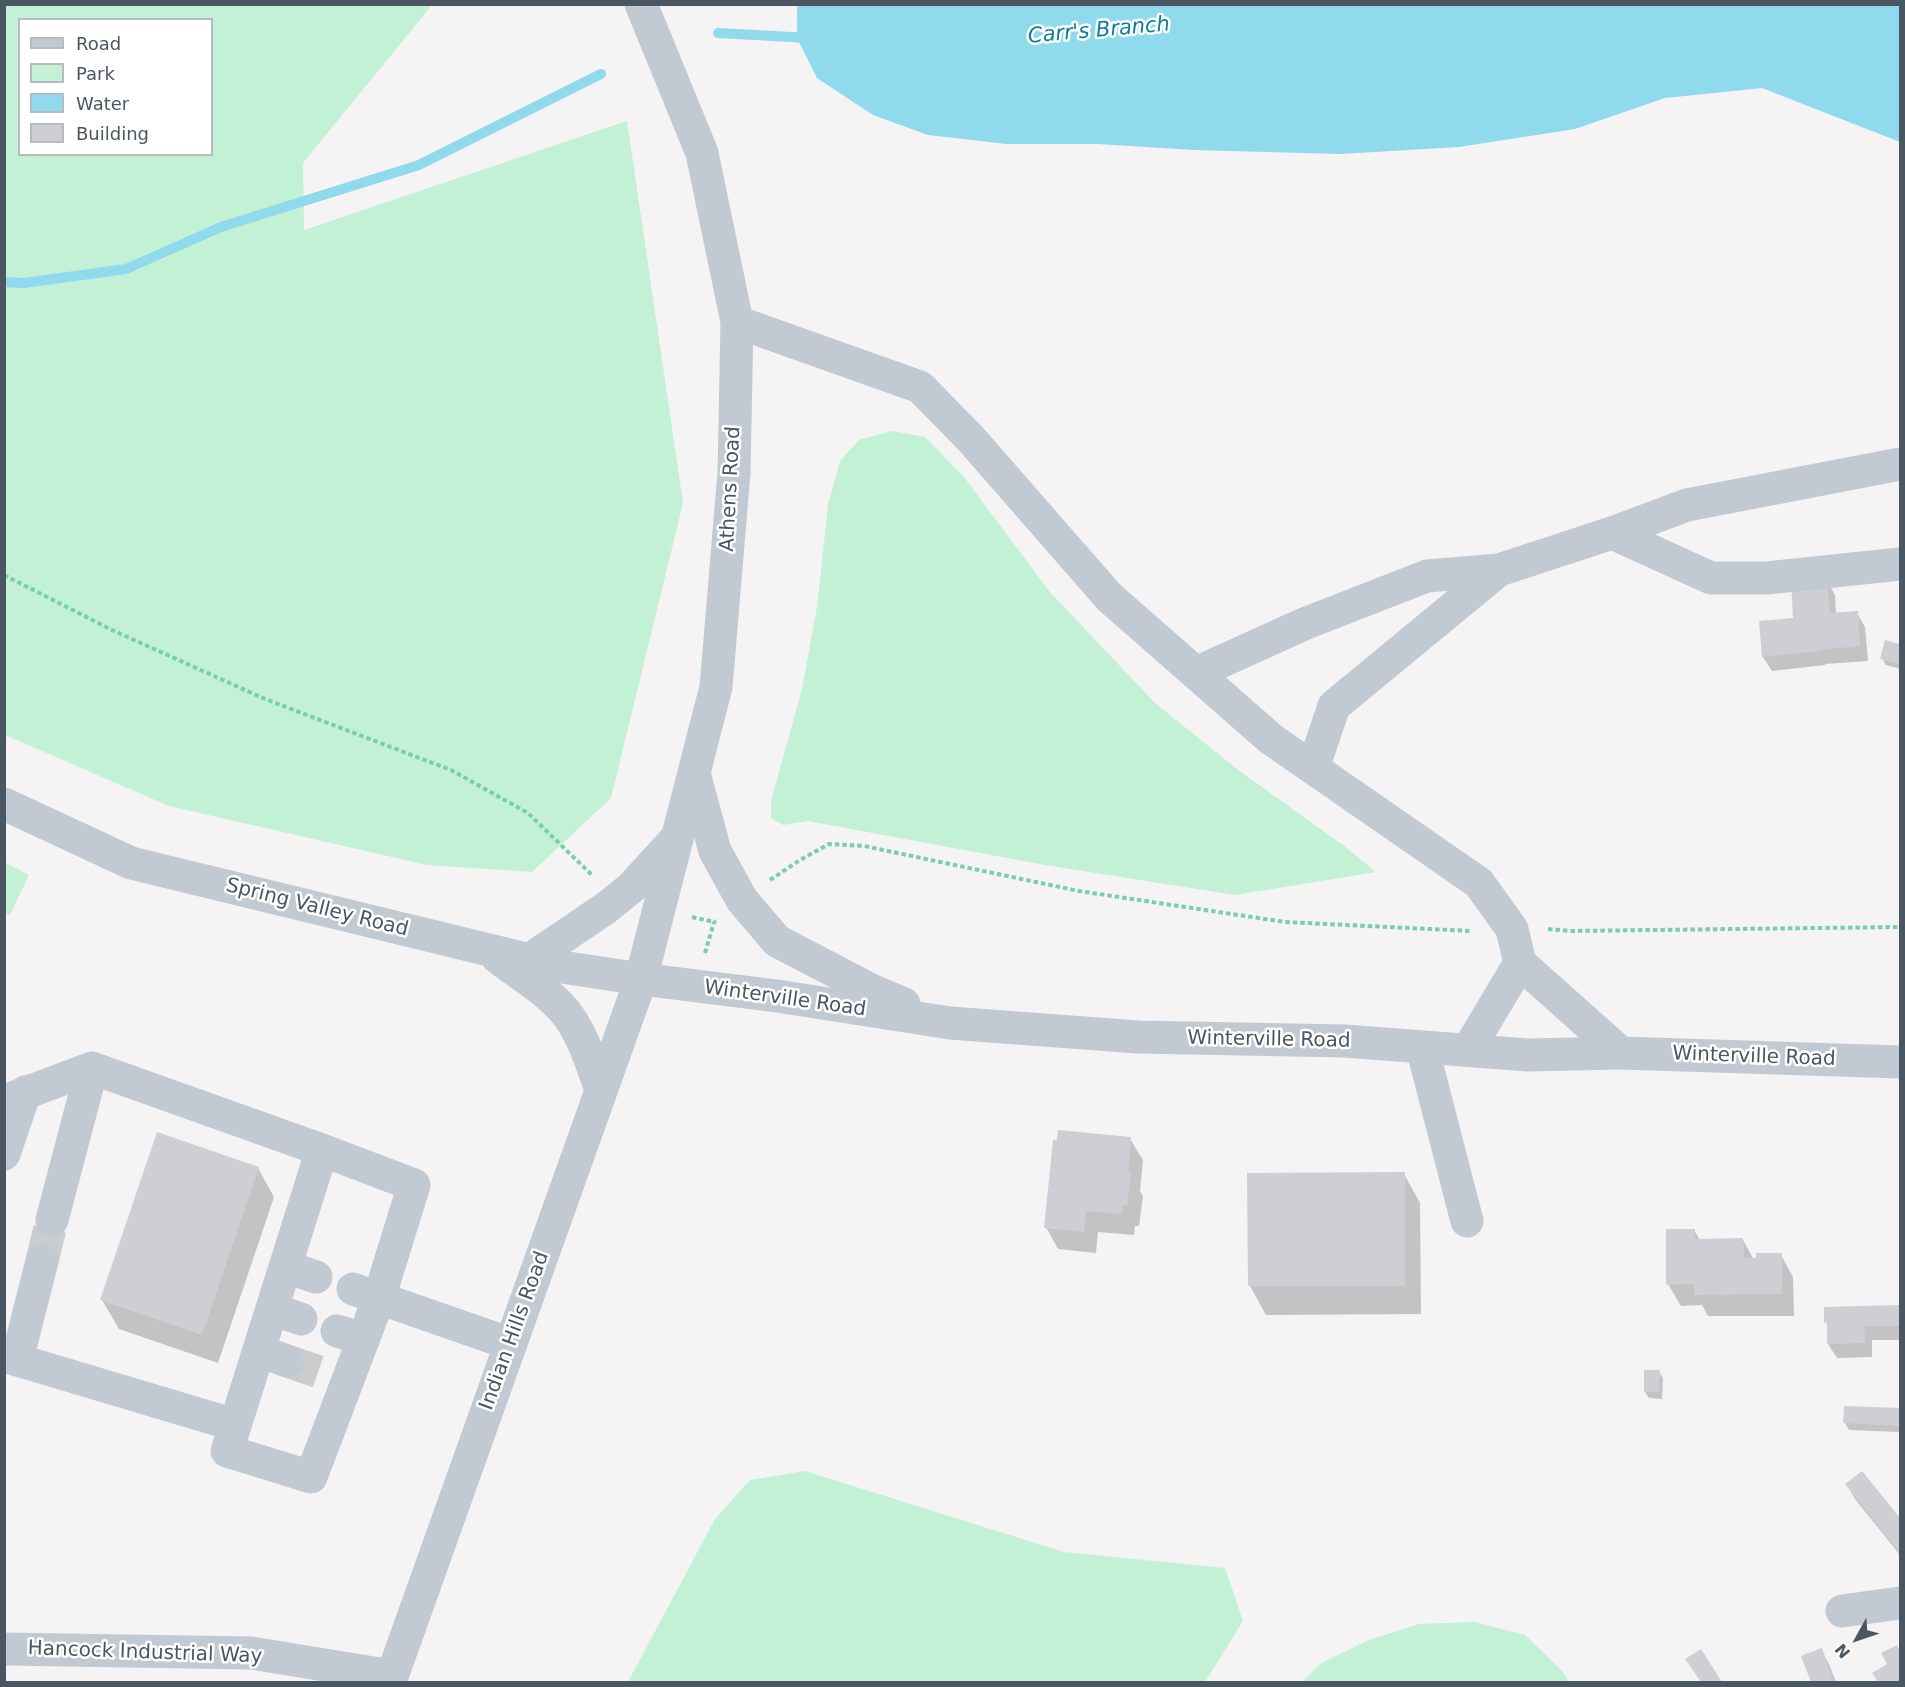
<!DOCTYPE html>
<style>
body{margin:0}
#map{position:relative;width:1905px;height:1687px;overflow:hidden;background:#f5f3f3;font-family:"DejaVu Sans",sans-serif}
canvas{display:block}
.frame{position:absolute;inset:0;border:6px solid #4a5661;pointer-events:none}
.legend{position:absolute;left:18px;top:18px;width:195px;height:138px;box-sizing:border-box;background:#fff;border:2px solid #b7bbc0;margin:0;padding:8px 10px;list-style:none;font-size:18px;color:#4a5661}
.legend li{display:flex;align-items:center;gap:12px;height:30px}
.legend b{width:30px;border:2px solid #b7bbc0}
.north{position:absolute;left:1827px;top:1609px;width:60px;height:60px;-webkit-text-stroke:4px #fff;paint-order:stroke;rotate:230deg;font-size:16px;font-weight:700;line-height:24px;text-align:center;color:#4a5661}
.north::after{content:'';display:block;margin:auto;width:21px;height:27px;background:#4a5661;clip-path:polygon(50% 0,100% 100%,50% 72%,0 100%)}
</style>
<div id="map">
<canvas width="1905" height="1687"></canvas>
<div class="frame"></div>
<ul class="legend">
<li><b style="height:8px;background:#c1cad2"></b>Road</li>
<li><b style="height:16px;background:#c3f1d5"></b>Park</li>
<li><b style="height:16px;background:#90daee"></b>Water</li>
<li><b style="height:16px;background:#cdcfd5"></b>Building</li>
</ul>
<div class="north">N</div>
</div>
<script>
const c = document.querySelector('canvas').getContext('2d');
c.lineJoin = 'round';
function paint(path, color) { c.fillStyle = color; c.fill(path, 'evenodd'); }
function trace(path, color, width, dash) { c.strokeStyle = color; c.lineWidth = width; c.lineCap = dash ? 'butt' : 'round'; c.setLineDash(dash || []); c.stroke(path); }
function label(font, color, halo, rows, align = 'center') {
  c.font = font + ' "DejaVu Sans",sans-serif'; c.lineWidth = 5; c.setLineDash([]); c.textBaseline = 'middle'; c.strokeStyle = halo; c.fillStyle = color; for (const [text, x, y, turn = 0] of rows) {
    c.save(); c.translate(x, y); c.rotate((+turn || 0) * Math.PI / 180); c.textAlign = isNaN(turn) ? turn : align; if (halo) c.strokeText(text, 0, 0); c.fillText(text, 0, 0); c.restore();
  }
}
const green = new Path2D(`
 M5,4l427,1 -129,158 1,67 323,-109 56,382 -72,295 -79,74 -105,-7 -258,-59 -164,-71zM20,20h192v134h-192z
 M892,431l33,6 39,40 85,114 106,112 82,66 107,77 32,26 -141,23 -190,-30 -237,-44 -25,4 -12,-7v-17l31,-112 15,-82 11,-102 12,-44 19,-21z
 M4,862l25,13 -19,40 -5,-3z
 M805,1471l259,81 161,16 18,53 -38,61h-577l87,-163 35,-39z
 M1474,1622l51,13 38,37 6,10h-267l19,-19 48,-23 50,-16z`);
const water = new Path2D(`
 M797,5h1103v137l-138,-54 -97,10 -90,31 -116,18 -119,7 -147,-4 -95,-6h-91l-79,-9 -55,-20 -56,-37 -20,-40z`);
const shadow = new Path2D(`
 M1827,581l8,14 1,19 21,-1 8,14 3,34 -43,3v1l-53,6 -9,-14z
 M1886,642l14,4v23l-14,-4 -4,-7z
 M1130,1139l13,21 -3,31 3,5 -4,30h-4l-1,9 -36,-3 -2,21 -38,-4 -12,-22z
 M258,1168l16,29 -56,166 -99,-34 -17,-29z
 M1404,1174l16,29 1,111 -155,1 -16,-29z
 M1694,1230l6,10h43l11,20 27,-5 12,22 1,39h-86l-6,-11 -21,1 -13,-22z
 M1900,1307v36v-3h-28v17l-35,1 -9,-14 -2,-36z
 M1659,1372l4,6 -1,21 -13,-1 -4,-6z
 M1845,1408l55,2v22l-51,-2 -4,-7z
 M1862,1473l38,48v34l-45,-56 -8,-14z
 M1896,1647l4,7v28h-20l-6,-9 15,-8z
 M1821,1650l8,14 7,18h-23l-10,-25z`);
const stream = new Path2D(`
 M718,33l92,5
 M4,282l20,1 102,-14 95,-42 198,-62 182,-91`);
const building = new Path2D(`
 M1827,579l3,34 28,-2 2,35 -42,4v1l-56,6 -3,-36 34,-3 -2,-36z
 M1885,640l15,4v20l-20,-5z
 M1058,1130l73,7 -3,35 3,1 -4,32h-4l-1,9 -36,-3 -2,21 -40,-4 9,-88h4z
 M157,1132l102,35 -57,168 -102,-35z
 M1405,1172v114h-157l-1,-113z
 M1666,1229h29v10l48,-1 1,20h12v-5h26v41l-88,1v-11l-28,1z
 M1900,1305v21h-36l1,17 -38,1v-22l-3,1v-16z
 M1644,1370h16l-1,22h-15z
 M1844,1406l56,2v18l-57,-3z
 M1862,1471l38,47v35l-55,-69z
 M1897,1645l3,6v31h-22l-6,-9 15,-9 -6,-11z
 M1822,1648l12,34h-23l-10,-26z
 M1701,1649l21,33h-21l-16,-23z`);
const minorTunnel = new Path2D(`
 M42,1261l10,-41
 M287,1361l38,13`);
const path = new Path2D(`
 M4,575l108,55 153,69 186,71 77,43 64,62
 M770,880l30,-20 29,-16 35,2 215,45 206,31 186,9
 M692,917l22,5 2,-1
 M1548,929l22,2 330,-4
 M705,953l9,-31`);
const minor = new Path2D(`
 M737,322l183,65 51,52 138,158 162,142 208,144 33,46 8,34 101,90
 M1612,533l99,45h56l133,-14
 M1196,673l108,-49 123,-48 72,-6 113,-37 75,-28 213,-41
 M1313,768l21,-62 165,-136
 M694,773l21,78 27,49 35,41 94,49 33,14
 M4,804l127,59 424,103 86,13 136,17 173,27 188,14 207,4 183,14 93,-2 279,9
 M497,957c23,18 55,36 72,60 15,21 23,48 32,73
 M529,960l77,-52 26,-21 42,-46
 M1422,1047l45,174
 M1468,1050l52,-87
 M4,1101l88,-33 230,82 92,35 -35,113 132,46
 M322,1150l-95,301 84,26 68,-179 -26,-9
 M4,1154l21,-62
 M52,1220l40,-152
 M286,1267l30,10
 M272,1309l29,10
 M337,1331l26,8
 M259,1351l28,10
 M4,1356l231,69
 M17,1360l25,-99
 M1842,1611l58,-8
 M4,1649l247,4 141,23
 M390,1682l251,-703 75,-292 18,-214 3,-151 -35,-169 -61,-149`);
const streetNames = [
 ["Athens Road",731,489,-87],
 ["Spring Valley Road",317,908,14],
 ["Winterville Road",785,999,8],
 ["Winterville Road",1269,1040,1],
 ["Winterville Road",1754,1057,2],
 ["Indian Hills Road",515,1331,-70],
 ["Hancock Industrial Way",145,1653,2]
];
const waterNames = [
 ["Carr's Branch",1099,31,-5]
];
paint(green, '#c3f1d5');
paint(water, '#90daee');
paint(shadow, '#0003');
trace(stream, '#90daee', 10);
paint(building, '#cdcfd5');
trace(minorTunnel, '#caccce', 33, [33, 16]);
trace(path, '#7ad0a6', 4, [4.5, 3]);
trace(minor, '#c1cad2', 33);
label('20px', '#4a5661', '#fff', streetNames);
label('italic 21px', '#0c7c9b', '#fff', waterNames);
</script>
